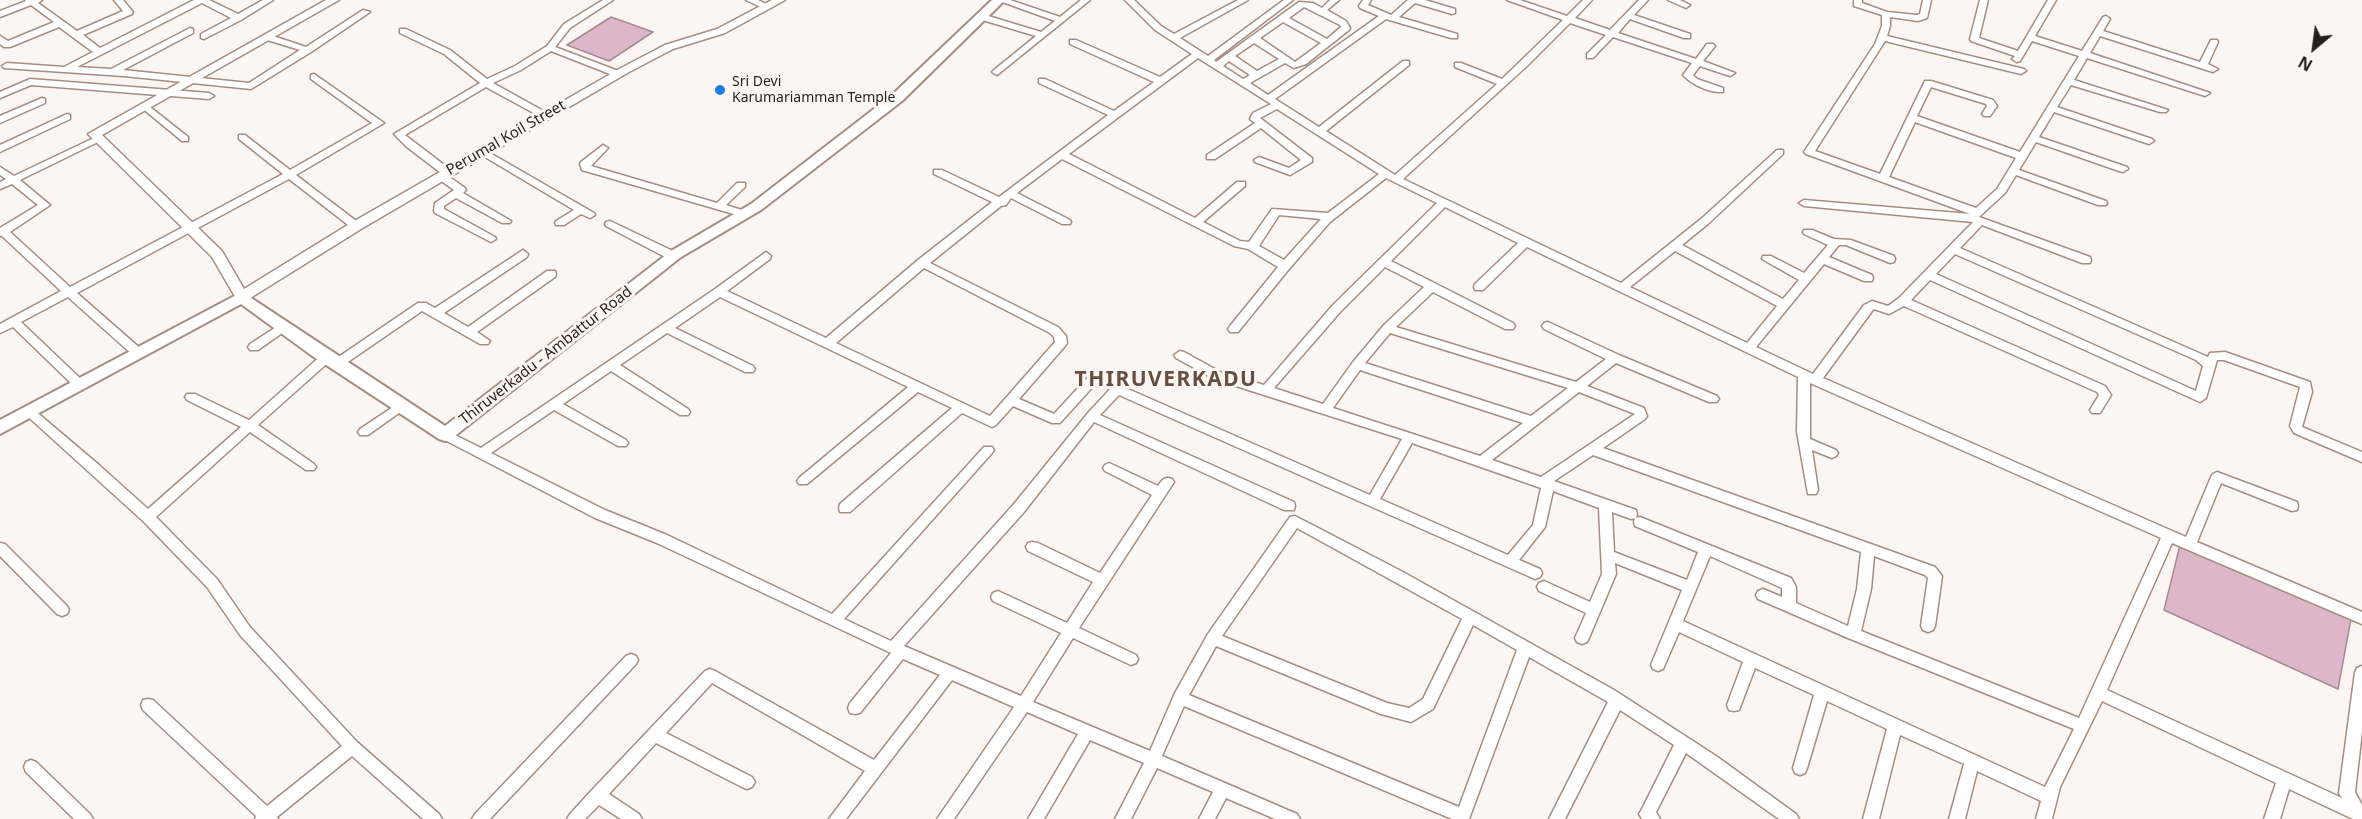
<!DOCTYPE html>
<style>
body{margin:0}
#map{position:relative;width:2362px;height:819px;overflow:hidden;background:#fcf6f3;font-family:"Noto Sans",sans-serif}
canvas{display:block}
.north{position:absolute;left:2284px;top:18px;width:60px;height:60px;-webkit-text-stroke:4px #fcf6f3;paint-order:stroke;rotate:209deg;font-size:16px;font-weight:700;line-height:24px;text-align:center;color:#291f1a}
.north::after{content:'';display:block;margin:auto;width:21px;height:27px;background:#291f1a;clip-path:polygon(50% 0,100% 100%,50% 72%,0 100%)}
</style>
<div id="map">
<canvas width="2362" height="819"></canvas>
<div class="north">N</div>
</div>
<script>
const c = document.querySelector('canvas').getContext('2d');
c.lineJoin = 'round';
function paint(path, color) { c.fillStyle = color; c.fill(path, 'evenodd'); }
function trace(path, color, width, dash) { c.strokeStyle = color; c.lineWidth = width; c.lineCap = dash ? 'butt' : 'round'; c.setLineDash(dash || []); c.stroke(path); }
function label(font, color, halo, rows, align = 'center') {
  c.font = font + ' "Noto Sans",sans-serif'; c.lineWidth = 6; c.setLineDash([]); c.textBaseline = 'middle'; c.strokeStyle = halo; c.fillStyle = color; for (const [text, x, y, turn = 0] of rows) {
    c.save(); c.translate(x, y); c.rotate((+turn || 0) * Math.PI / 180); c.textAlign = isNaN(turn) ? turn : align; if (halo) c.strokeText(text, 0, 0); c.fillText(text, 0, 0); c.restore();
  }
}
const water = new Path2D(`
 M611,17l42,15 -44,29 -42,-16z
 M2180,545l171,74 -13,70 -174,-79z`);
const minor = new Path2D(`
 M25,0h17l-4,3 39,28 46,-20 -9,-11h9l10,12 -1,2 -49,21 17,13 94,-48h15l29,14 25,-14h10l-32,20 -37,19 -3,-1v-4l30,-16 -29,-15 -125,64 34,2 79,-41 3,1v4l-70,37 126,13 51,-33 -36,-11v-4h6l36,12 57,-37 7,2 -59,40 -60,37 -127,-13 -120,-8 -2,-2 5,-3 57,4 29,-15 -34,-25 -49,20h-6l-4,-3v-8l8,5 46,-19 -23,-17 -31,12v-6l26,-10z
 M603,0h10l-43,28 -15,19 66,25v4h-6l-64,-25 -30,19 -28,13 54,30v4h-6l-55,-30 -81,48 47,36v4l-4,1 17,12 1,2 -3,3 48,28 -1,2h-8l-46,-25 -12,8v3l51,28 1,2 -5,3 -56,-29 -1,-2 1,-8 19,-13 -17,-12v-4l4,-1 -34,-26 -13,-13 86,-51 -36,-29 -44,-21v-4h6l44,21 37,29 28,-13 32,-20 17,-22z
 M746,0h12l14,7 -7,2z
 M997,0h13l50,17 21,-17h9l-93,75 -5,-3 2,-2 42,-34 -57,-17v-4h6l56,17 14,-11z
 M1125,0h9l27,26 13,8 64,-34h10l-68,38 28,18 76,-56h9l-79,60 2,2 83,-60 14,1 9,5 8,-8h9l-12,10 19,11 4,7 -1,2 -43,34 -12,4 -9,-5 -35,20 18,12 111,-79 -19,-8 -1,-2 4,-6h8l-3,5 23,10 17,-15h17l30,9v4l-3,1 -37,-11 -16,14 58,17v4h-6l-65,-19 -111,80 44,28 84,-66h6v4l-83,66 69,44 102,-91 -42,-17v-4h6l41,16 61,-59 -56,-20h13l47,16 16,-16h9l-17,18 35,12 29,-30h9l-14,15 56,19v4h-6l-54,-19 -12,14 78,26 11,-15h6l2,2 -12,15 32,12 -5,3 -30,-10 -7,9 4,4 26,9v4c-13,1 -31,-7 -40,-17l9,-12 -79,-26 -20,21h-6v-4l19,-19 -36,-12 -42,42 -125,114 218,104 80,-64 76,-69h6v4l-74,69 -27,22 101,54 16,-19 -37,-21 1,-3h8l33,17 24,-28 -24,-11 -1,-2 1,-2h8l22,9 17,1 43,16 1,3 -1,3 -4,1 -44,-18h-7l-10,12 43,18 1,3 -1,3h-8l-40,-17 -68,83 57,27 51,-69 8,-4 16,5 11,-8 74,-76 -169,-16 -5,-3 5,-3 166,14 -164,-60 -2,-2 71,-108 7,-18v-11l-28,-9v-6h8v3l25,9 30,3 3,-1 3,-14h8l-4,18 -9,3 -28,-4v9l-3,10 137,33 2,2 -5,3 -136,-33 -70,110 65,23 45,-93h6l62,19 4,6 -7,10h-6l-2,-2 5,-8 -1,-2 -55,-17 -14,29 103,36 59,-96 -47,-15 -12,20 -3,1 -5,-3 3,-3 -44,-15 -1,-2 10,-39h8l-9,38 39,13 30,-51h8l-21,36 47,15 21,-34 3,-1 4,3 -7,12 97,31 11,-22h6l1,2 -10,22 10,5 -5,3 -113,-36 -10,17 120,40 -5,3 -3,-1 -115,-37 -13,22 94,30 -2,2h-6l-89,-27 -14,22 95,32 2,2 -5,3 -3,-1 -92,-31 -15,25 88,30 1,2 -5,3 -4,-1 -83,-29 -17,28 87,31 1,2 -1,2h-8l-82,-30 -11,18 -26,24 111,40 1,3 -1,3h-8l-100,-38 -22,23 248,109 2,-4 15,-1 85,30 2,10 -10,35 60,25v10l-68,-29 -4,-7 10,-39 -76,-27h-7l-11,38 -6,4 -270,-122 -19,20 194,86 6,9 -11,18h-8l-2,-3 9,-15 -2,-3 -193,-86 -15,8 -15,-5 -2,2 -49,67 363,159 25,-60 2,-3 4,-2 80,30 1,4 -1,4 -5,1 -71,-28 -24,59 165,70v12l-190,-81 -65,147 235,108 -3,-5 16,-121 2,-4 5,-2v65l-7,61 7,13v14h-9l-64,-30 -9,30h-16l12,-36 -174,-82 -42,86 -8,32h-16l5,-18 -64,-30 -12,48h-16l15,-55 -64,-29 -21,84h-16l24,-90 -60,-28 -20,67 -2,5 -5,2 -5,-2 -2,-5 21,-73 -59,-27 -16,42 -5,1 -5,-1 -2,-5 16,-43 -64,-30 -16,37 -5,2 -5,-2 -2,-4 31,-75 -67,-27 1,11 -27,64 -2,4 -5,2 -5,-2 -2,-4 11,-25 -47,-22 -2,-4 2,-4 5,-2 46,21 12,-28 -3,-66 -46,-17 -8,36 -26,33 21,9 2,4 -2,4 -5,2 -416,-184 -19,20 194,87 1,4 -1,4h-10l-190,-88 -70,90 -120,134 117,50 40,-63 -68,-32 -2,-4 2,-4 5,-2 69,32 26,-41 -65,-31 -2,-4 2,-4 5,-1 5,1 62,30 52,-78 -47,-24 -2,-3 2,-3 4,-2 49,23c4,-6 7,-10 14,-7l2,3 -95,146 57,27 2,4 -2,4 -5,2 -58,-27 -40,64 117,49 25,-58 33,-59 82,-117 5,-1 106,55 213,119 102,66 80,58 3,5h-20l-93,-66 -30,59 4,7h-18l-3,-5 3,-5 32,-64 -54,-35 -55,109h-16l59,-117 -79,-45 -60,162h-17l-268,-113 -22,50 135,58 3,5h-25l-49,-21 -11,21h-16l14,-27 -56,-24 -26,51h-16l29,-56 -54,-23 -46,79h-16l50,-85 -51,-22 -73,107h-17l77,-112 -62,-27 -106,139h-17l36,-48 -153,-88 -46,50 86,44 3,5 -3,5 -5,2 -5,-2 -86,-44 -47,51 30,20 3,5h-21l-22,-14 -14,14h-18l3,-5 22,-24 113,-119 5,-2 5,2 159,89 66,-85 -37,-16 -43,54 -5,1 -5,-1 -2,-5 2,-5 41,-50 -234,-110 -62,-25 -154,-80 -2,-3 2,-3h8l32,16 234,-159 51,-37 5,4 -1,3 -43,32 99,47 92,-78 74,-58 -58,-28v-4h8l57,27 109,-82 -69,-32v-4h6l69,32 40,-29 -84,-38v-4h6l84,37 32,-23 -37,-24zM1304,7l36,18 1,2 -14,12 -38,-21zM1283,22l38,21 -26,19 -35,-24zM1254,43l25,16 -22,12 -22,-15zM1198,58l73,46 -18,9 -3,6 5,4 -48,32v4h8l46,-31 40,32 -12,8 -30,-11 -5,3 1,2 35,13 22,-13v-4l-52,-40 17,-9 102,65 -51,39 -56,-4 -23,33 -9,-1 -37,-19 42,-36v-4h-8l-42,36 -126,-64zM1229,61l21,14 -7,4 -20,-13zM1915,122l101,36 -19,31 -21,19 -87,-31zM1062,159l172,87 14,3 30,18 -48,59 -2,3 2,3h8l51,-63 41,-47 56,-44 51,25 -104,102 -69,80 -42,-12 -38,-21 -4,-1 -6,4 2,3 38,21 188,60 -32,56 -249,-109h-8l-25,27 -74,91 -123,137 -47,-22 148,-166 2,-3 -2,-3h-8l-152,167 -165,-79 -62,-25 -114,-57 63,-43 64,36h8l2,-3 -2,-3 -63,-36 48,-33 69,44h8l2,-3 -2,-3 -68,-44 47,-32 78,39h8l2,-3 -2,-3 -78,-38 45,-31 188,90 -109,91 -2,3 2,3h8l111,-92 34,16 -112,96 -1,4 1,4h10l112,-99 30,14 4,-2 17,-19 39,17h8l37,-41 2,-3 -2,-3h-8l-35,38 -35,-15 46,-53 2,-3 -1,-7 -8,-9 -128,-64 71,-57 5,-1 5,-7 51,26h8l1,-2 -1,-2 -53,-27zM1445,207l73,36 -43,41 -1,3 1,3h8l44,-43 271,130 -1,55 11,62h8l2,-4 -6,-40 20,8 4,-2 2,-3 -2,-3 -26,-11v-56l351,155 -82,180 -218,-87 10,-42 3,-33 51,19 3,3 -7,48 2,4 5,2 5,-2 2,-4 7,-50 -7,-9 -332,-119 42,-29 2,-3 -3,-8 -57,-22 29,-23 93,39h8l2,-3 -2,-3 -98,-41 -71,-33 -4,1 -2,3 2,3 62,30 -30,23 -180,-55 37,-35 72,37h8l2,-3 -2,-3 -122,-62zM1279,215l42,4 -37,41 -25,-14zM1675,251l102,55 -30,37 -117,-56zM1955,254l241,106 7,6 -7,25 -260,-117zM1385,267l39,20 -40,38 -31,37 -30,42 -49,-16 67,-77zM924,268l126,65 4,4 1,5 -65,74 -154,-73zM1390,333l178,55 -37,28 -166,-53zM1360,370l163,53 -43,33 -147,-48zM1579,392l56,22 -94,63 -49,-17zM1412,443l129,45 -8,37 -25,30 -128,-56zM1593,455l268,97 -4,37 -9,37 -52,-23v-16l-5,-9 -151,-61 -5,1 -1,4 1,4 63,26 -11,28 -73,-28 -2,-40 19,7 5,-1 1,-4 -1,-4 -82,-29zM1297,528l165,91 -39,80 -14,9 -22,-5 -165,-67zM1710,556l72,32v9l-19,-8 -5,2 -2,4 2,4 90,39 226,91 -29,58 -362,-166zM1473,625l44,25 -58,157 -270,-112 27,-49 165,68 30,8 22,-13z
 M1668,0h12l10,5 -4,3z
 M314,74l70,49 -88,52 64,49 1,2 -1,2h-8l-63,-49 -212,114 65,57 2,3 -2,3h-8l-66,-59 -47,25 63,60 2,3 -6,4 -4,-1 -63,-61 -13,6v-9l61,-33 -59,-55h-2v-8l38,-23 -26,-21 -12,5v-7l6,-3 -6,-4v-8l14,9 82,-39 3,-1 5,3 -84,41 30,25 -40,27 60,55 213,-113 -44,-35v-4h6l45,35 82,-47 -61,-44v-4z
 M30,79l179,14 5,3 -5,3 -178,-14 -31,13v-6z
 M42,98l3,1v4l-45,20v-7z
 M145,103l43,34v4h-6l-40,-33 -2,-2z
 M67,114l3,1v4l-70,33v-7z
 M603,145l5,3 -17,18 126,37 20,-20h8v4l-19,18 22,7 1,2 -5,3 -162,-47 -2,-6 1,-2z
 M483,149l111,64 1,2 -5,3 -9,-4 -17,11h-8l-1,-2 1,-2 18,-11 -94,-56v-4z
 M610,221l67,32 1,3 -5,4 -4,-1 -63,-33 -1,-2 1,-2z
 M523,250l5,4 -1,3 -83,56 24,14 79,-56h8l1,3 -1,3 -78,55 13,9 -2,3h-8l-58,-33 -80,55h-8l-2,-3 2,-3 84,-57h8l9,5z
 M281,324l4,1 2,3 -2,3 -27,19h-8l-2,-3 2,-3z
 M328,352l6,4 -2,3 -74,66 56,39 2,3 -2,3h-8l-56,-38 -94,85 61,62 33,48 107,115 82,72 3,5h-19l-71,-63 -75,61 1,2h-23l1,-3 -113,-106 -2,-5 2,-5 5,-1 5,1 114,106 75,-60 -102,-111 -33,-48 -64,-66 -119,-108 6,-4 4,1 65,55 49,44 93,-82 -54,-27 -2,-3 2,-3h8l54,26 75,-67z
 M402,401l4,1 2,3 -2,3 -38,27h-8l-2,-3 2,-3z
 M0,543l5,1 62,62 2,4 -2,4 -5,2 -5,-2 -57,-58z
 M631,654l5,2 2,4 -2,4 -146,155h-18l3,-5 151,-158z
 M31,760l5,2 54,52 3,5h-19l-48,-47 -2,-5 2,-5z`);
const tertiary = new Path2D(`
 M326,0h13l-237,135 120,116 22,38 107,-66 270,-155 44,-23 52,-16 55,-29h13l-60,33 -52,16 -44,23 -268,157 -114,71h-10l-25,-43 -124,-123z`);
const secondary = new Path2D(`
 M992,0h13l-103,101 -141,109 -80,47 -230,182 -6,2 -6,-2 -128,-84 -70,-51 -241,130v-14l242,-128 203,134 226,-175 80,-47 141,-109z`);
const markers = [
 [720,90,6,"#1d7ce5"]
];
const farPoinames = [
 ["Sri Devi",732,82],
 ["Karumariamman Temple",732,98]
];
const streetNames = [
 ["Perumal Koil Street",506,138,-30],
 ["Thiruverkadu - Ambattur Road",546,356,-38]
];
const districtNames = [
 ["THIRUVERKADU",1166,380]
];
paint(water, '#ddb6c9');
trace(water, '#a78994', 1.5);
trace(minor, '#a68d80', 3);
trace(tertiary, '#a68d80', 3);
trace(secondary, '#a68d80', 4);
paint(minor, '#fff');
paint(tertiary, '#fff');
paint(secondary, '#fff');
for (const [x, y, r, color] of markers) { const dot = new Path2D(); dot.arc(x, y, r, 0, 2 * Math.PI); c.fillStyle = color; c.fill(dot); trace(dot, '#fcf6f3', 2); }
label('14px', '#291f1a', '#fcf6f3', farPoinames, 'left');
label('15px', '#291f1a', '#fcf6f3', streetNames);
c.letterSpacing = '1.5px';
label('bold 21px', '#654e42', '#fcf6f3', districtNames);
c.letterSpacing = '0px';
</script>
